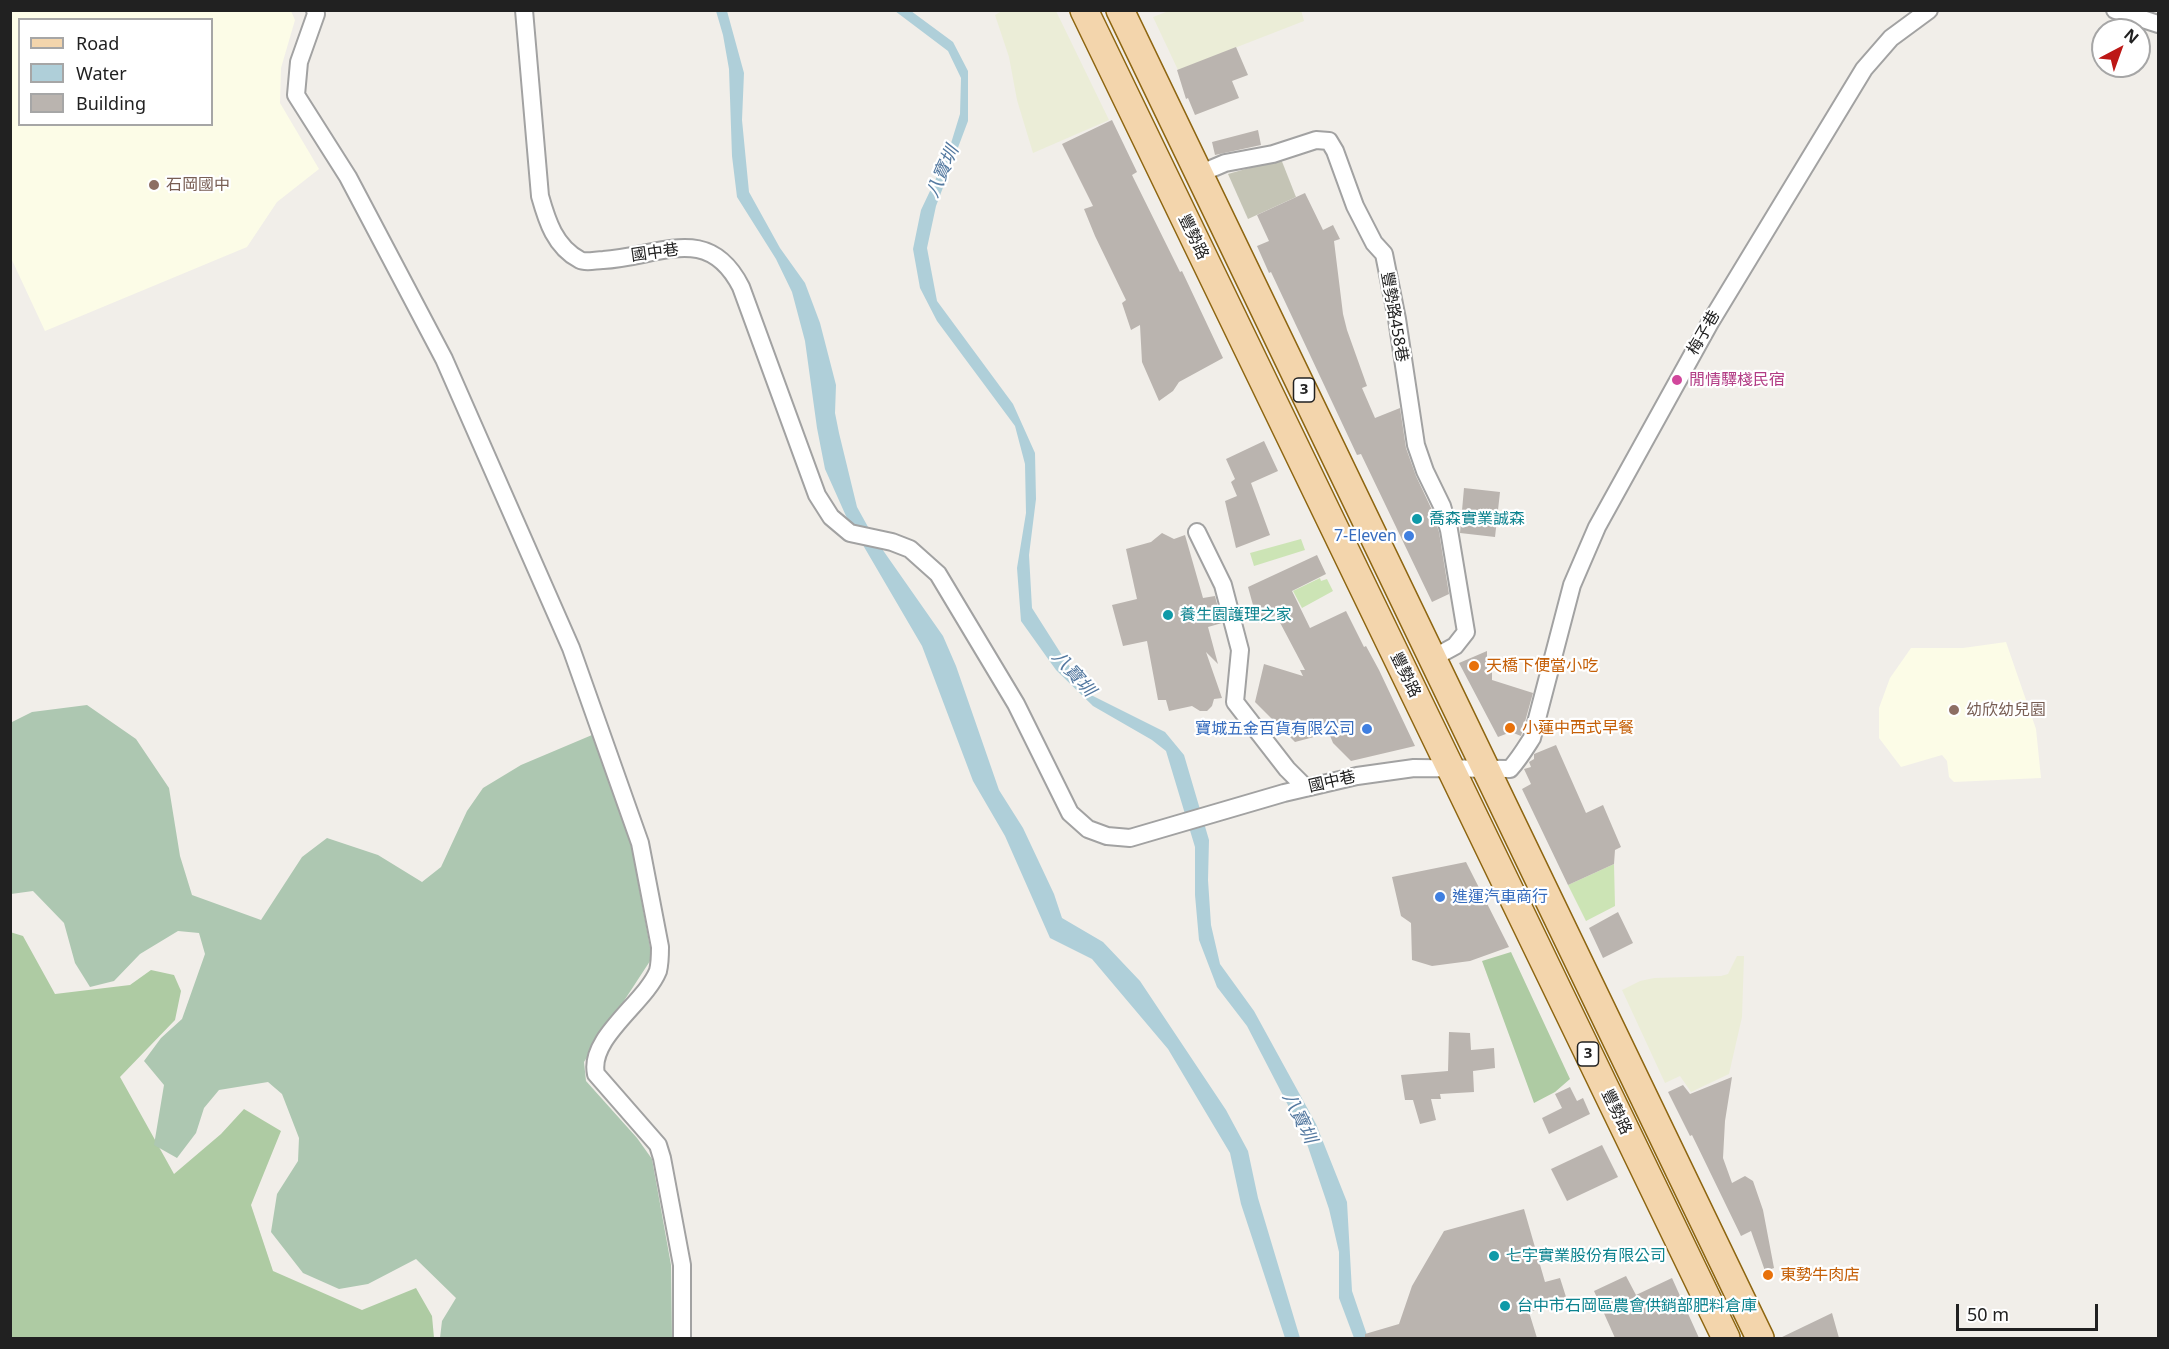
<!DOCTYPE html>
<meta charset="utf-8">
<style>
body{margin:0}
#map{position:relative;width:2169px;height:1349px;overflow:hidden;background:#f1eee9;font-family:"Noto Sans",sans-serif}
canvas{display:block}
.frame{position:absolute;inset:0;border:12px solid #212121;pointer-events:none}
.legend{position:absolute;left:18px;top:18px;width:195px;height:108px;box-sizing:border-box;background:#fff;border:2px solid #a6a6a6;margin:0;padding:8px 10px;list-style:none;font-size:18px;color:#212121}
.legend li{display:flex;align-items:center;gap:12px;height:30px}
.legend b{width:30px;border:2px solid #a6a6a6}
.north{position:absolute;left:2091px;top:18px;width:60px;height:60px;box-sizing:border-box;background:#fff;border:2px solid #a6a6a6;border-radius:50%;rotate:41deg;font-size:16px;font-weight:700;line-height:24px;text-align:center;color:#212121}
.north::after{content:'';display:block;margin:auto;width:21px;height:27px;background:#bd1816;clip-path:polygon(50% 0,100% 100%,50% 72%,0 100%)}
.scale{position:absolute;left:1956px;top:1304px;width:142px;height:27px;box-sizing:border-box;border:3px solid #212121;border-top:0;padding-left:8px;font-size:18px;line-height:21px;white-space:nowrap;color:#212121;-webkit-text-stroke:4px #fff;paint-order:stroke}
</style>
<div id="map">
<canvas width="2169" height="1349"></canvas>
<div class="frame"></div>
<ul class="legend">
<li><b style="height:8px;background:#f3d5ac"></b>Road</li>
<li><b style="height:16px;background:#afcfd9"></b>Water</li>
<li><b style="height:16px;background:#bab4af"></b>Building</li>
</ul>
<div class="north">N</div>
<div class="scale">50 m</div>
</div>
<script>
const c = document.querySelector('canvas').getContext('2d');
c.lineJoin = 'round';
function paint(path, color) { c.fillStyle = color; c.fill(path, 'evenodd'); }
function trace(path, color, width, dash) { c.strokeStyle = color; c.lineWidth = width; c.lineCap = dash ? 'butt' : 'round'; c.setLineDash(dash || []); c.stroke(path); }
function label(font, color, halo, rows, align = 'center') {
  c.font = font + ' "Noto Sans","Noto Sans TC",sans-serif'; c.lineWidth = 4.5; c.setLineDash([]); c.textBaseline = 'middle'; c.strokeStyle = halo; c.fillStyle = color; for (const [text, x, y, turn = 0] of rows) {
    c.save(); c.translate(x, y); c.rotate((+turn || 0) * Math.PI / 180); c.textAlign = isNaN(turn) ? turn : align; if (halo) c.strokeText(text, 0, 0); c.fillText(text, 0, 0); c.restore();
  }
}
const education = new Path2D(`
 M11,10l280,1 4,9 -14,48 -1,35 39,66 -42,33 -30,45 -202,84 -34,-73zM20,20h192v104h-192z
 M2006,642l30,87 5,49 -87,4 -5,-5 -2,-16 -5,-6 -41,12 -22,-29v-30l11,-30 21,-30h52z`);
const construction = new Path2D(`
 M1281,159l15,38 -48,22 -20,-45z`);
const farmland = new Path2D(`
 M1165,10h136l3,11 -126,49 -25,-53 13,-5z
 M1002,11h54l53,109 -76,33 -16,-53 -8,-43 -14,-42z
 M1737,956h7l-2,61 -13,57 -38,18 -11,-16 -15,7 -43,-93 18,-9 14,-3 67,-2 7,-2z`);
const grass = new Path2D(`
 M1301,539l4,11 -51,16 -4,-13z
 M1320,578l1,3 6,-2 6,12 -31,17 -9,-17z
 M1614,864l1,42 -29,15 -18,-36z`);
const forest = new Path2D(`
 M10,932l13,4 32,58 75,-9 21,-15 23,5 7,16 -6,29 -55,57 54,97 47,-40 23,-25 37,22 -30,74 22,66 89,39 54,-22 16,28 2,22h-423z
 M1511,952l59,127 -15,13 -21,11 -52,-142z`);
const cemetery = new Path2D(`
 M87,705l49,34 33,49 11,68 12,39 69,25 41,-63 25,-19 51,17 44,27 19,-15 26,-56 16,-23 38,-23 71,-30 39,109 21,114 -68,104 2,19 51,57 15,21 19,106 1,73h-232l2,-17 14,-23 -40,-39 -48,25 -29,5 -36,-16 -32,-41 6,-38 21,-33 1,-23 -17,-44 -14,-12 -49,8 -15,18 -8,25 -19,25 -23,-13 10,-60 -20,-24 17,-23 21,-19 23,-65 -6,-21 -21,-2 -38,23 -26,27 -24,6 -15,-24 -11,-40 -31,-32 -22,3 -1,-171 22,-11z`);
const water = new Path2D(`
 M716,11h11l17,62 -2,47 7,72 31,56 25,35 15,40 16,62 -1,28 4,20 18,74 16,29 70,100 13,30 43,124 24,38 31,66 8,24 41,24 37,39 86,129 22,41 10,47 42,140h-15l-44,-134 -11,-51 -62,-104 -76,-90 -42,-21 -45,-102 -32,-55 -51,-135 -76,-130 -21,-47 -8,-41 -12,-87 -13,-49 -16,-33 -39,-62 -5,-41 -3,-87 -6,-34z
 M895,11h16l42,31 15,29v50l-32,85 -9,42 10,53 76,103 22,49 1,46 -7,56 3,53 33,52 26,35 74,37 19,23 25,85 -1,40 3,45 9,39 34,47 62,113 31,78 5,89 16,47h-14l-15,-40v-46l-10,-43 -24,-71 -58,-112 -30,-39 -18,-47 -4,-45v-48l-29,-96 -14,-11 -59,-34 -37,-36 -35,-49 -4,-53 9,-55 -1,-49 -10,-38 -78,-105 -17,-33 -7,-39 8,-39 27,-57 12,-39 1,-36 -13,-27z`);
const building = new Path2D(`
 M1236,47l12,28 -16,6 7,17 -44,17 -7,-17 -2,1 -9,-29z
 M1112,120l25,52 -5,3 48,97 2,-1 41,87 -44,24 -6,9 -14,10 -17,-39 -2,-37 -9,5 -9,-27 4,-3 -31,-64 -11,-27 9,-3 -31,-62z
 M1258,130l3,15 -46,10 -3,-13z
 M1305,193l18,37 10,-5 7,14 -6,2 9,73 4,16 20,56 -5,2 13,30 25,-10 6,40 10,28 16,34 7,22 10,62 -17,8 -71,-148 -4,1 -86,-183 -2,1 -12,-27 12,-5 -12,-26z
 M1264,441l14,30 -27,12 19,52 -34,13 -11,-47 12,-5 -6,-14 4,-3 -9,-20z
 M1464,488l36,4 -5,45 -35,-4z
 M1162,533l12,6 11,-4 18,63 12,-2 7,27 -14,4 10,37 -12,-12 16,46 -8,1 -2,7 -5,5h-7l-8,-5 -23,5 -3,-11h-8l-11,-59 -24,5 -11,-41 25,-6 -11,-50 25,-7z
 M1317,555l9,19 -34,17 18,37 36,-17 18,36 2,-1 13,24 36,76 -64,15 -18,-18 -4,-10 -34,9 -40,-40 9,-38 39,12 -3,-6h5l-29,-55 -18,8 -10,-36z
 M1487,651v20l5,-1v10l41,13 -12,43 -10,-4 -13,5 -39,-74z
 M1556,745l30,68 17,-8 18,42 -6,3 -1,14 -46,21 -46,-96 9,-5 -7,-15 7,-2 -2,-5 5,-3v-5z
 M1466,862l43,85 -39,14 -38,5 -20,-6 -1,-37 -10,-7 -9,-39z
 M1618,912l15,31 -30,15 -14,-30z
 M1449,1032l21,1 1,17 23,-2 1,20 -22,3 1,21 -34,2 1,5h-10l5,21 -16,4 -7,-24h-8l-4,-25 47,-4z
 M1732,1077l-7,44 -2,37 9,25 13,-7 8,5 10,29 11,58 -9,3 -14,-40 -10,5 -49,-101 -2,1 -22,-44 15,-7 7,9z
 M1570,1087l7,14 6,-3 7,16 -41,20 -7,-16 20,-10 -7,-14z
 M1602,1145l16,32 -51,24 -16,-32z
 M1524,1209l21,73 15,-4 7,22 -38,12 8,26h-172v-4l34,-10 13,-38 32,-55z
 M1626,1276l10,19 36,-17 27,60h-84l-21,-47z
 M1832,1313l7,25h-59z`);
const street = new Path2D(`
 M315,10l1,4 -17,48 -3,33 52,82 96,182 127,289 69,195 20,104c0,8 0,16 -2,24 -13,32 -70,67 -62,103l62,71 4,13 20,107v73
 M524,10l16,186c7,25 15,51 40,64 6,3 16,0 23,0 56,-3 105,-38 138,27l76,208 14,22 19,16 42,9 18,7 28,25 78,130 54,109 18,16 19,7 23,2 154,-45 73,-17 57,-8 96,1c9,-10 15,-20 22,-31l40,-153 25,-58 114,-206 153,-252 27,-31 38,-28
 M2115,10l43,14
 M1199,174l26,-11 48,-9 43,-14 13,1 6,10 20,55 19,37 10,11 13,65 19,126 9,26 17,35 7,24 17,102 -11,14 -22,12
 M1197,532l26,53 17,65 -5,52 52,67 19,19`);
const primary = new Path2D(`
 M1084,10l642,1328
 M1120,10l640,1328`);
const markers = [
 [154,185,6,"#8d6e63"],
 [1677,380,6,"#d1479c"],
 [1417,519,6,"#0f9aa8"],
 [1409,536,6,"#3f7fe0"],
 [1168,615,6,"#0f9aa8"],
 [1474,666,6,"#e8710a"],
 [1954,710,6,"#8d6e63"],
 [1510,728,6,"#e8710a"],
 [1367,729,6,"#3f7fe0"],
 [1440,897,6,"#3f7fe0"],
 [1494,1256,6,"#0f9aa8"],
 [1768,1275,6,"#e8710a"],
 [1505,1306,6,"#0f9aa8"]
];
const shields = [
 [1304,390,21],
 [1588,1054,21]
];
const shieldNames = [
 ["3",1304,390],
 ["3",1588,1054]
];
const educationNames = [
 ["石岡國中",166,185],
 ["幼欣幼兒園",1966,710]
];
const streetNames = [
 ["豐勢路",1193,237,64],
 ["國中巷",655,253,-8],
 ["豐勢路458巷",1394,317,80],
 ["梅子巷",1704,333,-60],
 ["豐勢路",1405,675,64],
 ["國中巷",1332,782,-13],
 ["豐勢路",1616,1112,64]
];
const hotelNames = [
 ["閒情驛棧民宿",1689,380]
];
const cultureNames = [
 ["喬森實業誠森",1429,519],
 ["養生園護理之家",1180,615],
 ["七宇實業股份有限公司",1506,1256],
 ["台中市石岡區農會供銷部肥料倉庫",1517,1306]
];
const shopNames = [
 ["7-Eleven",1397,536],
 ["寶城五金百貨有限公司",1355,729],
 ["進運汽車商行",1452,897,"left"]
];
const foodNames = [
 ["天橋下便當小吃",1486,666],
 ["小蓮中西式早餐",1522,728],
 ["東勢牛肉店",1780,1275]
];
const waterNames = [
 ["八寶圳",943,172,-66],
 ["八寶圳",1073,674,48],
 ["八寶圳",1299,1118,64]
];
paint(education, '#fcfce7');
paint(construction, '#c4c4b5');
paint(farmland, '#ebedd7');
paint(grass, '#cce4b5');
paint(forest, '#aecba3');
paint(cemetery, '#adc7b1');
paint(water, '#afcfd9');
paint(building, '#bab4af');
trace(street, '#a2a2a2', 20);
trace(primary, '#8e6611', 30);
trace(street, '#fff', 16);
trace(primary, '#f3d5ac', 27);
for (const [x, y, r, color] of markers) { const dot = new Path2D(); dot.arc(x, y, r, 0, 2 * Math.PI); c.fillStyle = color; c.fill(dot); trace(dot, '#fff', 2); }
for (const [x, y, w] of shields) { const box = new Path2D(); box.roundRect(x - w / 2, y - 12, w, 24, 4.5); c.fillStyle = '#fff'; c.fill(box); trace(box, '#212121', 1.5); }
label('bold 15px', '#212121', null, shieldNames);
label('16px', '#785e54', '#fff', educationNames, 'left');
label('16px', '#212121', '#fff', streetNames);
label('16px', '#b23c85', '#fff', hotelNames, 'left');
label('16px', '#0d838f', '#fff', cultureNames, 'left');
label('16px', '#366cbe', '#fff', shopNames, 'right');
label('16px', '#c56008', '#fff', foodNames, 'left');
label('italic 18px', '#5479a0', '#fff', waterNames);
</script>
